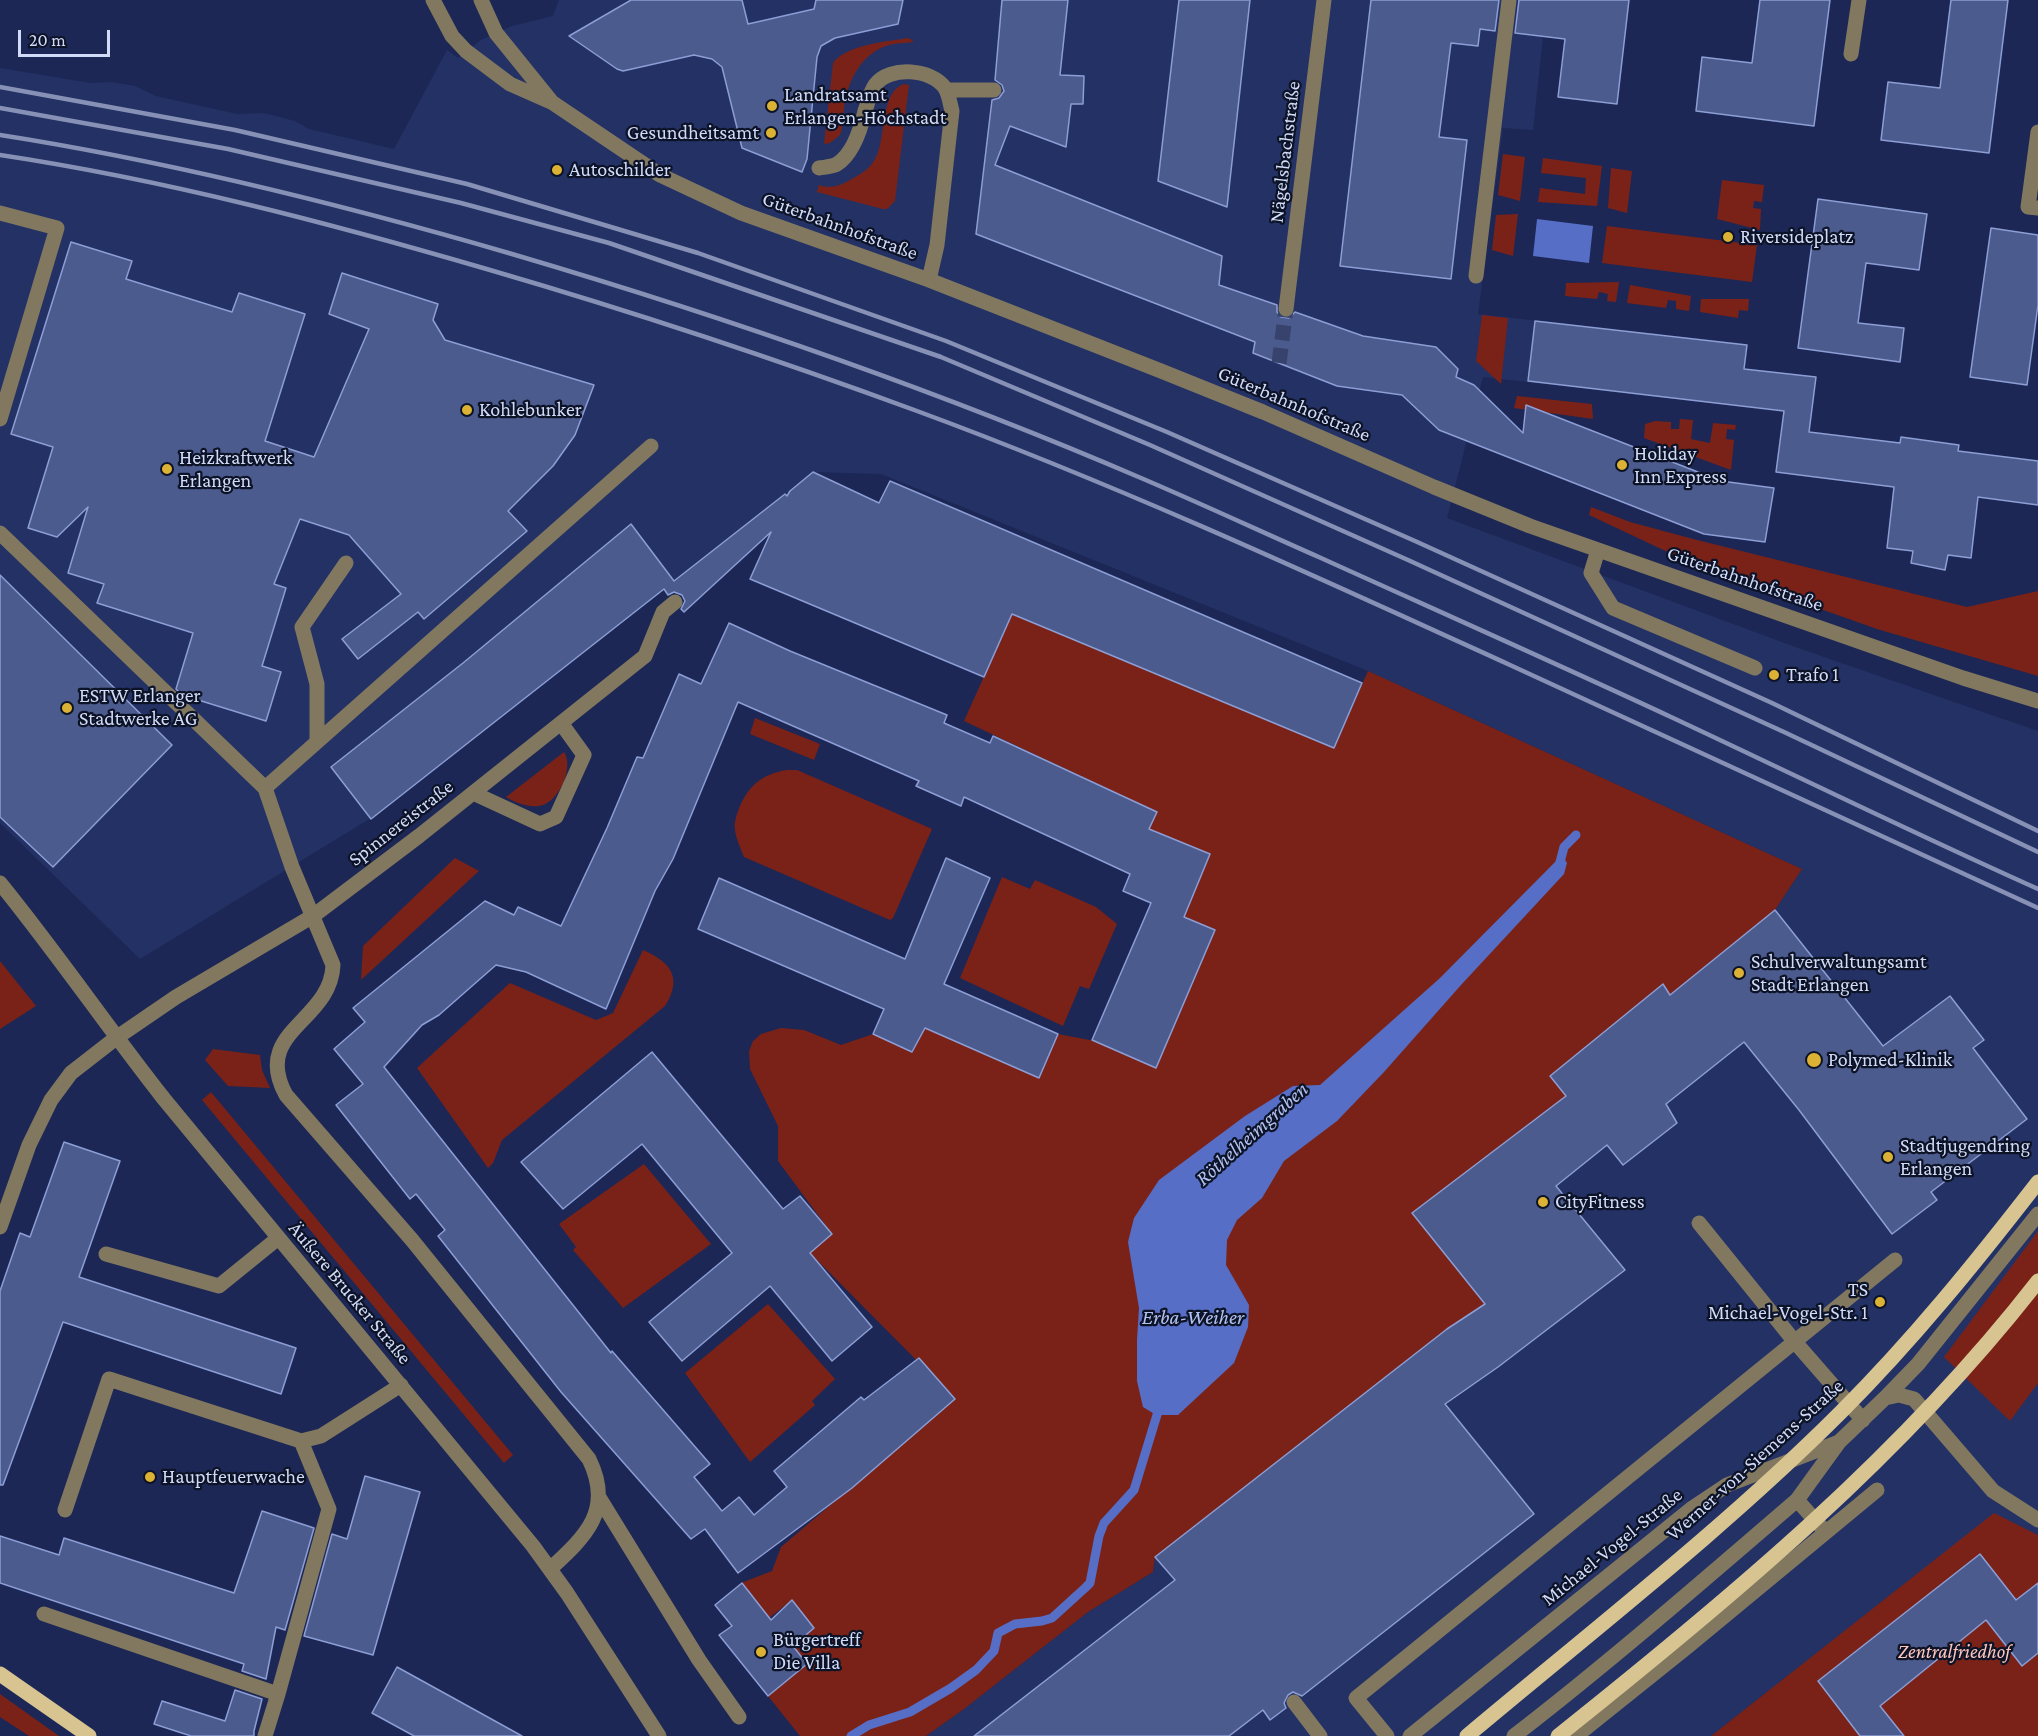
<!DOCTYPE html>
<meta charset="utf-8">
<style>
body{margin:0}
#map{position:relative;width:2038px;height:1736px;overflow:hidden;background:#1c2755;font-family:"Crimson Pro",serif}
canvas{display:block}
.scale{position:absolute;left:18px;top:30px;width:92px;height:27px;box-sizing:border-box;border:3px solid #d1dbf8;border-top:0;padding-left:8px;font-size:18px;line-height:21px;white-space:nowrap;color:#d1dbf8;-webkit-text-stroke:4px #0d1327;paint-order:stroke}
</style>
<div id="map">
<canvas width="2038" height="1736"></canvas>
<div class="scale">20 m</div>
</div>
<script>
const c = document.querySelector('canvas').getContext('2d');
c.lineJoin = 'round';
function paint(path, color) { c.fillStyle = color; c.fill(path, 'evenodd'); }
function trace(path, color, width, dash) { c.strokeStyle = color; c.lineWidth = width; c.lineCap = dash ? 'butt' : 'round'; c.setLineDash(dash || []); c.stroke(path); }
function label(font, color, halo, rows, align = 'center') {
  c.font = font + ' "Crimson Pro",serif'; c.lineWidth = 4.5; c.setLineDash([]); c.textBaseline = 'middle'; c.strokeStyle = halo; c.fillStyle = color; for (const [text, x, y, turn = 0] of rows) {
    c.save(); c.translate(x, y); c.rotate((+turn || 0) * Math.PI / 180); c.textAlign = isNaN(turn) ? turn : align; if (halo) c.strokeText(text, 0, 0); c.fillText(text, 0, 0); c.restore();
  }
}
const built = new Path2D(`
 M559,0h988l-14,130 -30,-2 -25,186 269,31 -8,61 -256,-29 -36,141 351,130 240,83v804l-44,-21 -283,222h-785l38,-27 124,-97 65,-40 2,-15 330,-253 -73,-91 104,-77 147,-152 7,11 105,-85 27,-41 -434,-198 -487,-197 -67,-2 -443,346 -231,141 -140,-136v-755l90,15 22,-1 23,4 21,10 81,18 26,-1 32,8 14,8 85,20 53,-99 11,8 23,-18 31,-14 41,-10z`);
const green = new Path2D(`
 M909,38l5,4c-9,1 -20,1 -28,4 -24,8 -37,33 -41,56 -2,11 -1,22 -5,33l-10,8 -6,1 9,-81c12,-18 56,-22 76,-25z
 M904,84l5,1 -14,116 -8,8h-4l-66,-17 2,-7c12,4 20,1 31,-5 9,-5 20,-11 25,-21 12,-20 4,-67 29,-75z
 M1503,154l22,3 -5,44 -22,-6z
 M1543,158l59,8 -5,40 -59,-4 2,-14 45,6 1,-16 -45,-5z
 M1611,168l21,3 -5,42 -19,-5z
 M1722,180l42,5 -2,17 -8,-1 -1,7 8,1 -1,21 -43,-11z
 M1518,214l-5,42 -21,-6 4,-35z
 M1607,226l150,19 -5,37 -150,-19z
 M1619,282l-3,20 -9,-1 1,-7 -9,-2 -2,7 -32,-3 1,-13z
 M1630,285l61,11 -2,15 -13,-2v-8l-8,-1 -2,8 -39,-5z
 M1701,299h48l-1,12 -9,-1 -1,8 -38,-6z
 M1482,315l26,3 -7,66 -25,-23z
 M1517,396l75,8 1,15 -79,-11z
 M1680,419l13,1 -2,19 19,4 3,-20 23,2 -1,5 -8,-1 -1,10 8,1 -3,30 -87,-32 1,-14 10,-3 16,1v7h8z
 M1591,507l39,15 67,18 270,67 71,-16v85l-161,-47 -186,-66 -102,-48z
 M1012,614l322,134 34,-77 434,198 -27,41 -105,85 -7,-11 -97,112 -154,117 73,91 -330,253 -2,15 -65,40 -124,97 -38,27h-126l-32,-40 39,-32 -14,-18 21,-18 -22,-28 -23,18 -28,-35 31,-12 9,-24 174,-148 -145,-146 22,-19 -54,-73v-35l-28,-57 -1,-18 4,-10 8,-7 20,-6 23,2 37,15 32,-11 39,18 13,-24 114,50 19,-44 37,7 120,-111 -31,-13 26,-63 -61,-25 8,-17 -193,-91z
 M755,718l65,26 -6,16 -64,-26z
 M564,752c10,15 -4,47 -21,53 -12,4 -27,-2 -37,-8z
 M787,770h10l135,59 -39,89 -3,2 -146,-63c-3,-8 -8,-18 -9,-27 -1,-7 1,-13 3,-19 9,-24 23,-37 49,-41z
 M455,858l24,13 -118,109 2,-34z
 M1002,877l28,12 5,-9 61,27 21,17 -28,65 -9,-3 -17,40 -103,-48z
 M643,950c28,12 40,28 22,56l-163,134 -9,23 -5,5 -71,-100 93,-85 86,37 17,-7z
 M0,961l36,45 -36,23z
 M213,1049l47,6 2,15 8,18 -42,-2 -23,-26z
 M211,1092l302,363 -9,8 -302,-363z
 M644,1164l67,80 -88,64 -50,-58 3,-3 -17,-23z
 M2038,1231v152l-28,38 -66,-64z
 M768,1304l67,75 -23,22 3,4 -65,57 -65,-89z
 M1994,1513l44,22v201h-327z
 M0,1694l59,42h-30l-29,-19z`);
const water = new Path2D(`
 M1537,219l56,7 -4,37 -56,-7z
 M1562,855l5,8 -3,11 -103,111 -77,87 -47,49 -53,40 -22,37 -25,22 -10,20 -1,25 23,40 -1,22 -14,36 -56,52h-22l-13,-8 -6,-26v-41l2,-32 -11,-66 6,-24 25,-38 86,-64 48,-30 27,-1 120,-107z`);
const stream = new Path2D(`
 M1559,866l5,-19 12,-12
 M851,1736l18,-11 41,-13 41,-24 25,-18 18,-19 4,-18 17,-9 27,-3 10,-3 33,-30 5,-5 9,-47 5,-13 30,-33 26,-85`);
const building = new Path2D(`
 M631,0h111l6,24 66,-15 2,-9h87l-5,24 -63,14 -14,8 -4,11 -10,102 -5,13 -60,-24 -20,-81 -10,-8 -18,-4 -71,16 -6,-2 -48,-33z
 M1002,0h66l-8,75 24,1 -1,28h-12l-5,43 -56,-21 -15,39 227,91 -3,29 58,20v7l4,5 8,1 6,-6 68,24 73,11 22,22 -2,8 18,8 49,48 3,-28 195,76 53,7 -9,54 -61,-8 -265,-104 -37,-35 -65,-9 -84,-33 2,-11 -279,-108 16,-134 7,-2 5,-7 -2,-6 -7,-5z
 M1179,0h71l-23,207 -69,-26z
 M1371,0h128l-4,31 -15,-2 -2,17 -27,-3 -12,94 28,3 -16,139 -111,-13z
 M1519,0h110l-12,104 -59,-7 7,-58 -50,-6z
 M1760,0h70l-16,126 -118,-15 6,-54 50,6z
 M1951,0h57l-19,153 -108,-13 7,-58 52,6z
 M1818,199l109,15 -8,56 -53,-7 -8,60 46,5 -4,34 -102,-14z
 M1991,228l47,7v70l-11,80 -57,-8z
 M71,242l61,19 -6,18 106,33 7,-19 66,21 -40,127 49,16 55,-128 -40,-15 13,-41 96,31 -5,16 12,20 149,45 -19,50 -22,31 -45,45 19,20 -103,88 -6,-7 -60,47 -16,-20 59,-45 -52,-59 -49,-16 -26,65 12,4 -24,78 19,6 -15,49 -84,-26 -6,-6 17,-56 -96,-30 7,-19 -36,-11 20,-66 -31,30 -29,-9 25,-81 -42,-13z
 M1535,321l212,24 -3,24 72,8 -7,55 91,11 1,-6 58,8 -1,6 80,10v44l-60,-8 -7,61 -23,-3 -3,15 -34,-7 2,-12 -26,-3 7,-61 -118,-15 8,-61 -256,-30z
 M813,472l66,31 11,-22 472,202 -28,65 -322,-134 -28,63 -234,-98 21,-47 -87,80 -3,-3 4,-8 -3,-6 -8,-3 -6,3 -4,-6 -293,230 -40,-52 132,-104 168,-139 43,57 111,-87 2,2 3,-5z
 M0,575l172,170 -119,122 -53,-50z
 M729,623l61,28 157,64 -3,8 46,20 3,-7 164,76 -8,17 61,25 -26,63 31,13 -59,138 -64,-28 59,-137 -28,-12 7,-17 -166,-77 -3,9 -45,-20 3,-5 -181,-79 -65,157 -18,32 -49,118 -80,-37 -30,-7 -57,50 -17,10 -38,42 227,286 1,-2 98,113 -16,13 28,34 17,-14 15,18 33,-28 -13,-16 87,-74 3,3 55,-42 36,41 -103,89 -114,85 -33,-44 -14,10 -130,-147 -123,-156 7,-6 -29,-36 -6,5 -74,-94 27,-21 -29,-35 31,-27 -12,-14 132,-107 29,14 4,-8 43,19 46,-98 30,-71 6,1 36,-84 22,10z
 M946,858l44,20 -46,106 114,50 -19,44 -114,-50 -13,24 -39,-18 11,-25 -186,-80 21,-51 186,81z
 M1775,910l108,136 67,-50 34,44 -11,8 54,71 -96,73 6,8 -45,34 -93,-124 -55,-68 -78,62 11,19 -54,42 -16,-20 -51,41 69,84 -127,97 -53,37 89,110 -232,182 -9,-4 -5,3 -4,8 2,5 -16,12 -7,-10 -34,26h-255l201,-156 -20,-23 292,-228 38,-25 -73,-91 154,-117 -16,-20 113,-92 7,11z
 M652,1052l131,157 17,-13 32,38 -22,19 62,74 -40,34 -62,-75 -88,75 -33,-39 83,-69 -90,-109 -79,65 -42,-47z
 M64,1142l56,19 -41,116 217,71 -15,46 -218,-72 -60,163h-3v-194l20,-58 10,4z
 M365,1476l55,16 -47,163 -69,-19 28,-102 15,5z
 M262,1511l52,17 -29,102 -9,-3 -10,52 -24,-8 2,-7 -244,-81v-47l59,19 5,-17 170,55z
 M1980,1554l36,46 22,-17v70l-16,13 -36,-46 -106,86 24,30h-44l-42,-55z
 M742,1583l29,37 21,-20 22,28 -21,18 14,18 -39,32 -49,-61 13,-9 -17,-21z
 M397,1667l78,43 47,26h-108l-42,-23z
 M235,1690l27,9 -8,32v5h-63l-37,-12 8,-23 63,20z`);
const minorTunnel = new Path2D(`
 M1279,363l7,-54`);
const minor = new Path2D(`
 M433,0l19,36 14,15 44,33 43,19 107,72 81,38 188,67 232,91 102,41 171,75 96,39 433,152 75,23
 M481,0l15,33 55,68
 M1851,54l8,-54
 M947,90h47
 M2038,132l-10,75 10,1
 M819,168c6,-1 13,-1 18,-4 16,-10 24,-36 28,-53 3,-8 5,-19 10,-26 15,-20 57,-16 70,3 4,6 5,16 7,23l-15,134 -8,35
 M0,213l57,15 -57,191
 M1476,276l33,-276
 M1286,309l38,-309
 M0,533l265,255 27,79 41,98c-2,57 -82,66 -47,130l126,145 177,219c25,51 -3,77 -39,110
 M1598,550l-7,23 22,35 142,60
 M317,741v-57l-15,-57 44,-64
 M265,788l386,-342
 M473,793l67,31 16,-7 28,-62 -23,-32
 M0,883c57,70 108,145 164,216l369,447 34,47 92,143
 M1699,1223l96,119 68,78
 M0,1227l29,-82 22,-45 20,-27 45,-35 60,-41 137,-81 106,-80 226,-180 18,-44 12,-10
 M106,1254l113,32 58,-47
 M1885,1398l33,-34 120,-150
 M600,1499l99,161 40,57
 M65,1510l44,-131 192,62 20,-5 80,-51
 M1823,1529l-26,-29 42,-58
 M44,1614l234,80
 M1294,1702l26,34
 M265,1736l13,-42 51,-185 -28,-68
 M1387,1736l-31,-38 539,-438
 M1410,1736l281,-227 36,-24 112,-43 46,-44 14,-3 15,4 79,92 45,29
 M1514,1736c97,-75 190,-156 283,-236
 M1576,1736l110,-88 191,-158`);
const major = new Path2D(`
 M0,1674l89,62`);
const rail = new Path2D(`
 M0,87l235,43 232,54 231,69 248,88 221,91 248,109 357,162 266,128
 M0,108l228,41 233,54 148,40 332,114 209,88 258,115 376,172 254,120
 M0,135c173,27 344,70 512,119 214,63 424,136 629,224 61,26 121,54 180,80 117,53 234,105 350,159 122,57 244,117 367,172
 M0,155c166,25 329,68 490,115 144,42 286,89 427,141 201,74 398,165 593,254 176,81 352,162 528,243`);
const majorBridge = new Path2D(`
 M1467,1736c125,-105 258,-208 374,-324 72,-72 135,-150 197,-230
 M1558,1736c172,-137 344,-280 480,-455`);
const markers = [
 [772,106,6,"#dbb233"],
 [771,133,6,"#dbb233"],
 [557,170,6,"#dbb233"],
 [1728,237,6,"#dbb233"],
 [467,410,6,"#dbb233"],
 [1622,465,6,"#dbb233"],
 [167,469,6,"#dbb233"],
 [1774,675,6,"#dbb233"],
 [67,708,6,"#dbb233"],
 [1739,973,6,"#dbb233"],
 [1814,1060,8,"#dbb233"],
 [1888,1157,6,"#dbb233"],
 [1543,1202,6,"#dbb233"],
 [1880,1302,6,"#dbb233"],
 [150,1477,6,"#dbb233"],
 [761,1652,6,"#dbb233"]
];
const poiNames = [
 ["Landratsamt",784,95],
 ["Erlangen-Höchstadt",784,118],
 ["Gesundheitsamt",759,133,"right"],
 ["Autoschilder",569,170],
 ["Riversideplatz",1740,237],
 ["Kohlebunker",479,410],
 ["Holiday",1634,454],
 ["Inn Express",1634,477],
 ["Heizkraftwerk",179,458],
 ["Erlangen",179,481],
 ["Trafo 1",1786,675],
 ["ESTW Erlanger",79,696],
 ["Stadtwerke AG",79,719],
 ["Schulverwaltungsamt",1751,962],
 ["Stadt Erlangen",1751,985],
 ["Polymed-Klinik",1828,1060],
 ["Stadtjugendring",1900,1146],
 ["Erlangen",1900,1169],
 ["CityFitness",1555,1202],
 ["TS",1868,1290,"right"],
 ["Michael-Vogel-Str. 1",1868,1313,"right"],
 ["Hauptfeuerwache",162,1477],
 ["Bürgertreff",773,1640],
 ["Die Villa",773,1663]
];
const streetNames = [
 ["Nägelsbachstraße",1285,152,-83],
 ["Güterbahnhofstraße",840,226,20],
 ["Güterbahnhofstraße",1294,404,23],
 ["Güterbahnhofstraße",1745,579,19],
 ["Spinnereistraße",401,823,-38],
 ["Äußere Brucker Straße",350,1293,50],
 ["Werner-von-Siemens-Straße",1755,1460,-42],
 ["Michael-Vogel-Straße",1612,1547,-39]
];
const parkNames = [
 ["Zentralfriedhof",1954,1652]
];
const waterNames = [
 ["Röthelheimgraben",1252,1134,-42],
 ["Erba-Weiher",1193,1318]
];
paint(built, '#233165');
paint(green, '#7a2218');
paint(water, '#566ec5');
trace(stream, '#566ec5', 9);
paint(building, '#4c5b8d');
trace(building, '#8c9ed5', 1.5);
trace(minorTunnel, '#37426d', 15, [15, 8]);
trace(minor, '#81785f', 15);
trace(major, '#d7c491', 15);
trace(rail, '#8791b5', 4.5);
trace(majorBridge, '#d7c491', 15);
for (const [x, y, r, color] of markers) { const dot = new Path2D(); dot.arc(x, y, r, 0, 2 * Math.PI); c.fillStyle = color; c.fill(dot); trace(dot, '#0d1327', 2); }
label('20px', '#d1dbf8', '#0d1327', poiNames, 'left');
label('20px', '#d1dbf8', '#0d1327', streetNames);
label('italic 20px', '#ffc6bc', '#0d1327', parkNames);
label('italic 21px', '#b2c2f0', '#0d1327', waterNames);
</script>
